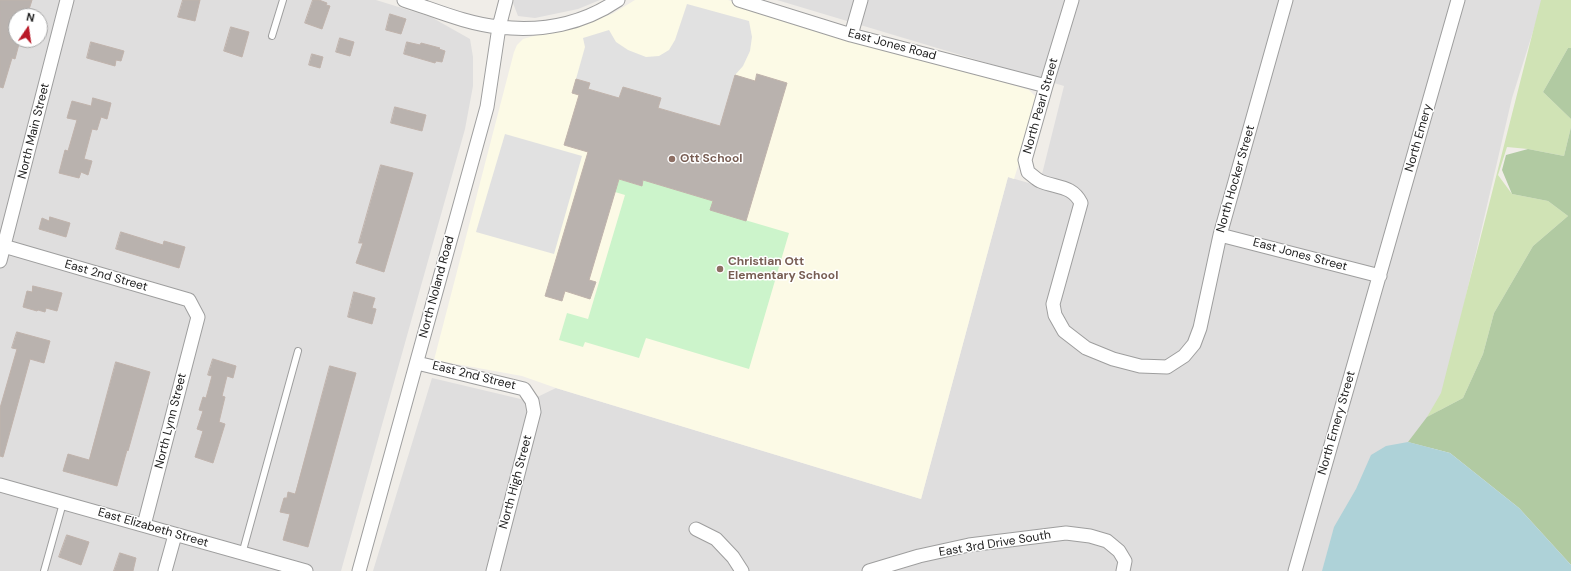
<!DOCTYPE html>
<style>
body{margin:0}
#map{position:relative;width:1571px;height:571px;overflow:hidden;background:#f0ede8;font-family:"DM Sans",sans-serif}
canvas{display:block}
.north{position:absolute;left:8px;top:8px;width:40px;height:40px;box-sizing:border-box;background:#fff;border:1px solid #a6a6a6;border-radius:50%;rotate:13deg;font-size:11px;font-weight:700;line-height:16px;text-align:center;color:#212121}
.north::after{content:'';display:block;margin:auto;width:14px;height:18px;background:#b91826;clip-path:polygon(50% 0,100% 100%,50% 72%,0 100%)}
</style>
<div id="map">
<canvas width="1571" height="571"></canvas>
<div class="north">N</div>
</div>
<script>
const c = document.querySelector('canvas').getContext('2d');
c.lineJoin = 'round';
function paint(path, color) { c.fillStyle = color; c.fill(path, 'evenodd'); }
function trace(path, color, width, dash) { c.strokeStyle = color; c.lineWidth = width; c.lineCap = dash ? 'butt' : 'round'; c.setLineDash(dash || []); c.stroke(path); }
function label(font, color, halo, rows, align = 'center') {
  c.font = font + ' "DM Sans",sans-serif'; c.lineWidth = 3; c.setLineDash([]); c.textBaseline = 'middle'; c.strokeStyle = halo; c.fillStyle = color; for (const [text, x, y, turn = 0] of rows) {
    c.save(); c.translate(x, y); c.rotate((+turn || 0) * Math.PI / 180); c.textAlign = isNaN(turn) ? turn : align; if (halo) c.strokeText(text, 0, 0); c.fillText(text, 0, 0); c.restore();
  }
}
const residential = new Path2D(`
 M0,0h376l55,17 39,22 3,18v29l-8,43 -124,442h-341zM16,16h24v24h-24z
 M514,0h86l-22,9 -43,9 -17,-2 -5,-13z
 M777,0h766l-31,98 -110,473h-1029l59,-193 97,23 27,-13 365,111 87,-322 31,9 25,-100z`);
const education = new Path2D(`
 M635,0h93l301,90 7,7v12l-22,70 -6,-2 -87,322 -365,-111 -34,-12 -88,-16 80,-308 3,-7 6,-6 89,-25z`);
const grass = new Path2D(`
 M1541,0h30v48h-3l-25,44 28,27v8l-7,29 -36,-7 -21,-2 -9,28 14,19 36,7 20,15 -35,30 -39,67 -11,41 -20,44 -36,19 14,-24z`);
const forest = new Path2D(`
 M1568,48h3v71l-28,-27z
 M1571,127v438l-52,-57 -69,-55 -42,-11 19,-25 36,-19 20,-44 11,-41 39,-67 35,-30 -20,-15 -36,-7 -10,-24 4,-15 22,-6 36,7z`);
const park = new Path2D(`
 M619,179l22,7 2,-6 70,21 -2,9 78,23 -40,136 -103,-31 -7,20 -54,-16 -2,5 -24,-7 8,-27 21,6 37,-124 -10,-3z`);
const parking = new Path2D(`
 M687,4l62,17 3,16 -2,14 -7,15 -8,9 -15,51 -62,-18 2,-10 -37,-11 -4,11 -31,-9 2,-6 -14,-4 9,-32 -2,-9 26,-8 7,12 12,8 18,7 13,-1 10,-6 6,-10z
 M505,134l77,22 -28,98 -78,-22z`);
const water = new Path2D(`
 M1408,442l42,11 69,55 52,57v6h-249l12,-44 22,-38 15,-34 15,-9z`);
const building = new Path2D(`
 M0,0h32l-5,16h-11v27l3,1 -4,15 -3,-1 -9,30 -3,-1z
 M183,0h17l-5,21 -17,-4z
 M313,0h6l8,3 -1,2 4,1 -8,23 -17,-6z
 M390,14l16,5 -5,15 -15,-4z
 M231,27l18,5 -7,25 -18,-6z
 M340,38l14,4 -4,14 -14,-4z
 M91,42l33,9 -3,10 -5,-1 -1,6 -28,-8z
 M407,42l13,3 1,-2 19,5 -1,1 6,2 -3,11 -6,-1 -1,2 -31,-9z
 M312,54l11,3 -3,11 -11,-3z
 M757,74l30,9 -41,138 -36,-11 3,-9 -70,-21 -1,6 -23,-7 -30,101 7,2 -6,17 -25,-8 -3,10 -17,-5 43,-144 -24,-7 15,-50 -7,-2 4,-14 14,4 -2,6 31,9 4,-11 38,11 -3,10 62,18 15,-51 20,6z
 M93,98l18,5 -4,16 -6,-2 -4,13 -5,-1 -8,30 8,2 -4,14 -7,-3 -2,6 -20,-5 6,-23 3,1 9,-31 -10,-2 5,-17 19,5z
 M395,107l31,8 -4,16 -31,-8z
 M381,165l32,8 -29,99 -28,-9 7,-20h-4z
 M50,217l20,6 -4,14 -27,-8 3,-11 7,3z
 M121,232l42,13 1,-4 21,6 -6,21 -63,-19z
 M33,286l29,7 -5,18 -11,-3 -1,4 -7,-2 -1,1 -14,-4 4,-16 5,1z
 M354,292l21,6 -3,10 4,1 -4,15 -24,-7z
 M17,332l33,9 -6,22 -14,-4 -27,98 -3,-1v-48l17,-59 -5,-1z
 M213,359l23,7 -3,12 -6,-2 -5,20 3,1 -6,25 6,2 -12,39 -18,-6 8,-26 -6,-2 6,-18 -4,-1 4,-13 3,1 6,-22 -4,-1z
 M116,362l34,10 -22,79 -1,-1 -10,36 -54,-15 5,-17 21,6z
 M330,366l26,7 -48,174 -25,-7 7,-26 -10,-2 4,-14h3l1,-6 7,2z
 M67,535l22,7 -8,23 -22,-8z
 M120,553l16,5 -3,13h-19z`);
const service = new Path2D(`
 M272,36l11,-36
 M242,554l56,-203
 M44,571l19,-68`);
const minor = new Path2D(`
 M404,0c31,10 63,24 95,27 42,5 84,-3 119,-27
 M739,0l112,35 195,51
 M1072,0l-26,86 -21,74 3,12c4,3 8,7 12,9 16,7 32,4 41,22l-28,101 2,11 9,16 22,17 27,11 27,7 27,1 17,-11 10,-12 6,-16 20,-93 66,-235
 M851,35l10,-35
 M1220,235l160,41
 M0,245l189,55 9,17 -54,208
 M0,261l67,-261
 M417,363l107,26 8,12 2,11 -41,159
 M0,485l306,86
 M696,529l20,10 17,18 9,14
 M165,571l10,-36
 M359,571l128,-464 12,-80 7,-27
 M869,571l50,-15 50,-11 97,-12 24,3 17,5 12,10 6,10 -2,10
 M1295,571l163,-571`);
const markers = [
 [672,159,4,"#8d6e63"],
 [720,269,4,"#8d6e63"]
];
const streetNames = [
 ["East Jones Road",892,45,15],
 ["North Pearl Street",1041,106,-74],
 ["North Main Street",34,131,-76],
 ["North Emery",1419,138,-74],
 ["North Hocker Street",1236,179,-74],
 ["East Jones Street",1300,255,15],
 ["East 2nd Street",106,276,16],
 ["North Noland Road",437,287,-75],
 ["East 2nd Street",474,376,14],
 ["North Lynn Street",171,421,-76],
 ["North Emery Street",1337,423,-74],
 ["North High Street",516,482,-75],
 ["East Elizabeth Street",153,528,16],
 ["East 3rd Drive South",995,544,-9]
];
const educationNames = [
 ["Ott School",680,159],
 ["Christian Ott",728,262],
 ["Elementary School",728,276]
];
paint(residential, '#dfdede');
paint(education, '#fcfae6');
paint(grass, '#d0e3b5');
paint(forest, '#b1caa2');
paint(park, '#ccf4cb');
paint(parking, '#e1e1e1');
paint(water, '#aed2d8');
paint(building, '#b9b2ae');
trace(building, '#c0b3ac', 1);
trace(service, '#9e9e9e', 8);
trace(minor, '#9e9e9e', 15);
trace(service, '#fff', 6);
trace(minor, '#fff', 13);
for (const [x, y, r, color] of markers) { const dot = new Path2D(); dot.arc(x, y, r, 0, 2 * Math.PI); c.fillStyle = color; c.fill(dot); trace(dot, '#fff', 1.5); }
label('12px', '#212121', '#fff', streetNames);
label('bold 12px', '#785e54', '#fff', educationNames, 'left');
</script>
